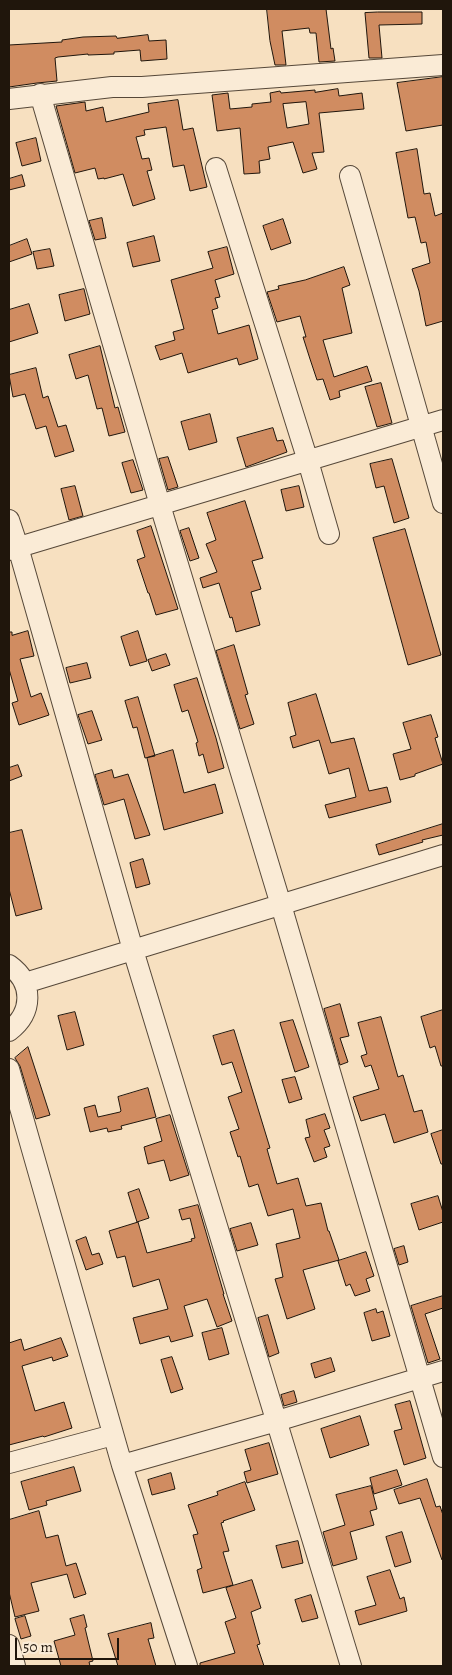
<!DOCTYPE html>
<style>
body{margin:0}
#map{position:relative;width:452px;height:1675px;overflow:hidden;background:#f7e0c0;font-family:Alegreya,serif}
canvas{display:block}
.frame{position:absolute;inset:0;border:10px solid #20160c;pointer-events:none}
.scale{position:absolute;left:15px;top:1638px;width:104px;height:22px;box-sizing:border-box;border:2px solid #20160c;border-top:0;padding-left:6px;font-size:15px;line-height:18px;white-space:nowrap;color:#20160c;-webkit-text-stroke:4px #faebd6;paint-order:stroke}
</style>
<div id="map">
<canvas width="452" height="1675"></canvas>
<div class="frame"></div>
<div class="scale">50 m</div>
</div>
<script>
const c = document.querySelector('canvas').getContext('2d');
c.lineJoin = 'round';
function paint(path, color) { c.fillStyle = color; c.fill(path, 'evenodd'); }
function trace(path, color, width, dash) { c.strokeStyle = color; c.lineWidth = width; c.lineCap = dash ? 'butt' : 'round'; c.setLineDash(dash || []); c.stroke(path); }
const building = new Path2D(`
 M267,9h59l5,40 2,-1 2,13 -16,1 -3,-29h-6l-1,-5 -27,3 4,34h-11l-5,-24z
 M378,12h44v12l-43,1 3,33h-13l-4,-45z
 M148,35l1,6 17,-1 1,19 -26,2 -1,-11 -26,2v2l-26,1v-1l-30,3 -3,1 2,23 -20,2 -28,4v-42l53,-3v-2l21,-3 33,-1 1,2z
 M443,77v48l-37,6 -9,-48z
 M338,89l1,7 23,-3 2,16 -45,4 5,39 -12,1 5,16 -14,4 -10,-31 -25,5 2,12 -11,2 1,12 -16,1 -4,-46 -23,3 -5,-36 16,-2 2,16 22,-2v-3l19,-2 -1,-9 10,-2 1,2 34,-3v2zM306,102l3,22 -22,4 -4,-24z
 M178,100l5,30 10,-2 14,59 -17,4 -6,-26 -11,2 -7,-40 -22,3 1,5 -9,2 6,22 7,-1 3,12 -5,1 8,28 -22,7 -10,-32 -19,5v-1l-6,1 -3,-11 -20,5 -19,-67 29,-4 1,9 17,-4 3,15 43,-10 -1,-8z
 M36,138l5,23 -19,5 -6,-23z
 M417,149l7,45 6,-1 5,23 8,-3v108l-17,5 -7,-35 -7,-22 18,-6 -4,-21 -5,1 -6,-26 -7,1 -12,-65z
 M22,175l3,11 -16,4v-11z
 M102,218l4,20 -11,2 -6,-19z
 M283,219l8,24 -20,7 -8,-24z
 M154,236l6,25 -27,6 -6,-24z
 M27,239l5,15 -23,8v-16z
 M227,247l7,27 -19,6 5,17 -5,1 3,10 -6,2 6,24 31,-9 9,34 -19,6 -2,-7 -49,15 -6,-20 -22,7 -5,-14 20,-6 -2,-8 11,-3 -13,-49 42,-12 -5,-16z
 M50,249l4,17 -17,3 -4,-17z
 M344,267l6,18 -8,3 10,45 -29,7 11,37 33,-11 5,15 -33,10 1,6 -10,3 -7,-21 -6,1 -7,-21 -7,-22h3l-6,-21 -23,6 -10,-30 12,-3 -1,-3 27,-6z
 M84,289l6,25 -25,7 -6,-26z
 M29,304l9,29 -29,9v-32z
 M100,346l15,62 3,-1 7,25 -16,4 -7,-28 -5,1 -9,-34 -12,4 -7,-24z
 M36,368l7,30 5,-2 10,31 8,-2 8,26 -19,6 -9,-31 -10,3 -11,-35 -12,3 -4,-22z
 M381,383l11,40 -15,4 -12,-40z
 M210,414l7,28 -28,8 -8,-28z
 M273,428l4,13 6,-1 4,12 -41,15 -9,-29z
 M168,457l10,30 -10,3 -9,-31z
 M392,459l17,59 -15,5 -10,-37 -8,2 -6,-24z
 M133,460l10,30 -12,3 -9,-30z
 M75,486l8,30 -14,4 -8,-31z
 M299,486l5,21 -18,4 -5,-21z
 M245,501l18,57 -11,3 9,28 -10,3 9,33 -24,7 -4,-15 -2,1 -11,-35 -16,5 -3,-10 17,-6 -11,-28 10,-4 -9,-27z
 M151,526l27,83 -22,6 -7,-22h-1l-11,-33 8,-3 -8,-26z
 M189,528l10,30 -9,3 -10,-30z
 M405,529l36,126 -33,10 -35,-127z
 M28,631l6,25 -14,3 11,38 10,-4 8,22 -30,10 -7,-22 6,-2 -9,-32v-37h3v3z
 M138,631l9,30 -17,5 -9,-29z
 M234,645l14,49 -3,1 9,29 -14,5 -24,-78z
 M166,654l4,11 -18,6 -4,-11z
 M87,663l4,15 -21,5 -4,-15z
 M197,678l19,60 8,30 -16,5 -5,-19 -4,2 -3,-13 2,-1 -10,-32 -6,2 -8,-27z
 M316,694l15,49 23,-5 15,53 18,-4 4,15 -62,16 -4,-13 31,-8 -7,-29 -20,6 -10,-34 -26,8 -3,-11 6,-2 -8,-32z
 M138,697l17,59 -10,2 -8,-31 -4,1 -8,-27z
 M92,711l10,29 -14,4 -10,-29z
 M431,715l7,22 -3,1 8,26 -28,10v2l-15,4 -7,-26 18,-5 -8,-26z
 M173,750l11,43 31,-9 8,29 -59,17 -17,-72z
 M18,765l4,11 -13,5v-13z
 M112,770l2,8 14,-4 22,61 -15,4 -11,-40 -20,6 -9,-30z
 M443,824v11l-21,5 1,2 -44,13 -3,-10z
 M22,830l20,79 -26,7 -7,-27v-56z
 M143,859l7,25 -14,4 -6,-25z
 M340,1004l9,32 -9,2 8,24 -8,3 -16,-56z
 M443,1010v56h-2l-6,-20 -5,2 -9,-31z
 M75,1012l9,33 -17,5 -9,-34z
 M381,1017l17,60 5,-2 11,37 8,-2 6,22 -34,11 -9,-29 -24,7 -8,-24 26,-8 -8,-24 -6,2 -4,-11 6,-2 -9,-31z
 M293,1020l16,47 -14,5 -15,-49z
 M234,1030l36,118 -3,1 10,35 21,-6 8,28 15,-3 7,28h1l10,29 -36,10 12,39 -28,10 -12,-40 8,-2 -7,-33 24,-6 -7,-29 -25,7 -10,-32 -9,3 -9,-31 -2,1 -8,-25 9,-3 -11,-32 14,-5 -10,-30 -10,3 -9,-29z
 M28,1047l22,68 -14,4 -16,-53 -5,-8z
 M295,1077l7,22 -13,4 -7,-23z
 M148,1088l8,29 -35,9 1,3 -14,3 -1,-4 -17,4 -6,-24 11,-3 3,12 22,-5 1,-1 -3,-14z
 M325,1114l5,14 -6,2 6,16 -6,2 3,9 -13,5 -9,-24 5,-1 -4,-17z
 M170,1115l19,60 -19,6 -6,-21 -16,4 -4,-17 18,-6 -6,-22z
 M443,1130v34h-2l-10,-30z
 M139,1189l10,29 -12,4 -9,-29z
 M438,1196l5,16v10l-24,8 -8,-26z
 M198,1205l26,89h-1l9,27 -15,6 -10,-28 -23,7 9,30 -22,6 -2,-6 -29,8 -7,-26 35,-9 -9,-30 -26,8 -8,-31 -8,2 -8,-27 29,-9 9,31 45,-12 -1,-2 4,-1 -5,-20 -8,2 -3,-10z
 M251,1223l7,22 -21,6 -7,-22z
 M86,1237l6,18 7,-2 4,11 -17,6 -10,-29z
 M404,1246l4,16 -9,3 -5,-16z
 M366,1252l8,24 -8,3 4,12 -15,5 -5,-12 -4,2 -8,-25z
 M443,1296v12l-18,6 15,45 -12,4 -17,-57z
 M376,1309l1,4 6,-2 7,25 -18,5 -8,-28z
 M268,1315l11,38 -10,4 -11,-39z
 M222,1328l7,26 -20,6 -7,-27z
 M61,1338l7,18 -15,5 -1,-4 -30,9 13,45 29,-9 8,26 -28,9 -1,-1 -34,9v-102l12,-4 3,11z
 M172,1357l11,32 -12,4 -10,-33z
 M331,1358l4,13 -20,7 -4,-14z
 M294,1391l3,11 -13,4 -3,-11z
 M410,1401l16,57 -22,7 -10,-34 8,-2 -7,-24z
 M360,1416l9,29 -39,13 -9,-29z
 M269,1443l9,31 -31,9 -3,-11 7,-2 -6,-20z
 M74,1467l7,24 -35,10 1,4 -18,5 -8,-28z
 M397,1470l5,15 -28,9 -4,-16z
 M171,1473l4,16 -23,6 -4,-15z
 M427,1479l9,28 4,-1 3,9v44l-1,1 -22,-62 -21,6 -5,-14z
 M245,1482l10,28 -32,11 1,1 -3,1 8,28 -6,1 10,33 -30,8 -6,-23 5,-2 -9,-33 5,-1 -10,-29 30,-10 -1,-3z
 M371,1486l6,23 -7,2 4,14 -24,7 7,27 -24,7 -10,-34 22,-7 -9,-30z
 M39,1511l7,27 12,-3 8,31 10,-3 10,31 -12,4 -7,-24 -36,9 8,28 -24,6 -6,-25v-72z
 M402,1532l9,30 -16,5 -9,-30z
 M298,1541l5,22 -21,5 -6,-22z
 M390,1570l10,29 4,-2 3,14 -48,14 -4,-14 21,-6 -9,-28z
 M252,1580l9,28 -10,4 9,32 -3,1 7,21h-64v-3l35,-10 -10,-31 11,-4 -10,-30z
 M311,1595l7,23 -16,4 -7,-22z
 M84,1615l3,12 -2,1 8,33 -4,1 1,4h-29l-7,-25 21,-6 -5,-16z
 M25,1616l6,20 -10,3 -6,-20z
 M151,1623l3,15 -6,1 8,27h-38l-10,-32z`);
const minor = new Path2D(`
 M40,94l120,411 121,400 162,552
 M9,99l103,-12h30l301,-22
 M216,168l92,293 21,73
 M350,176l93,327
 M9,520l9,27 115,403 218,716
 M9,550l434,-130
 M9,965c25,18 24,48 0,66
 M25,983l418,-128
 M9,1069l113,396 65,201
 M9,1463l104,-28
 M122,1465l155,-44 166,-50
 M9,1645l6,21`);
paint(building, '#d08c61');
trace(building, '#20160c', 1);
trace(minor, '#564839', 22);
trace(minor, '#faebd6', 20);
</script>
